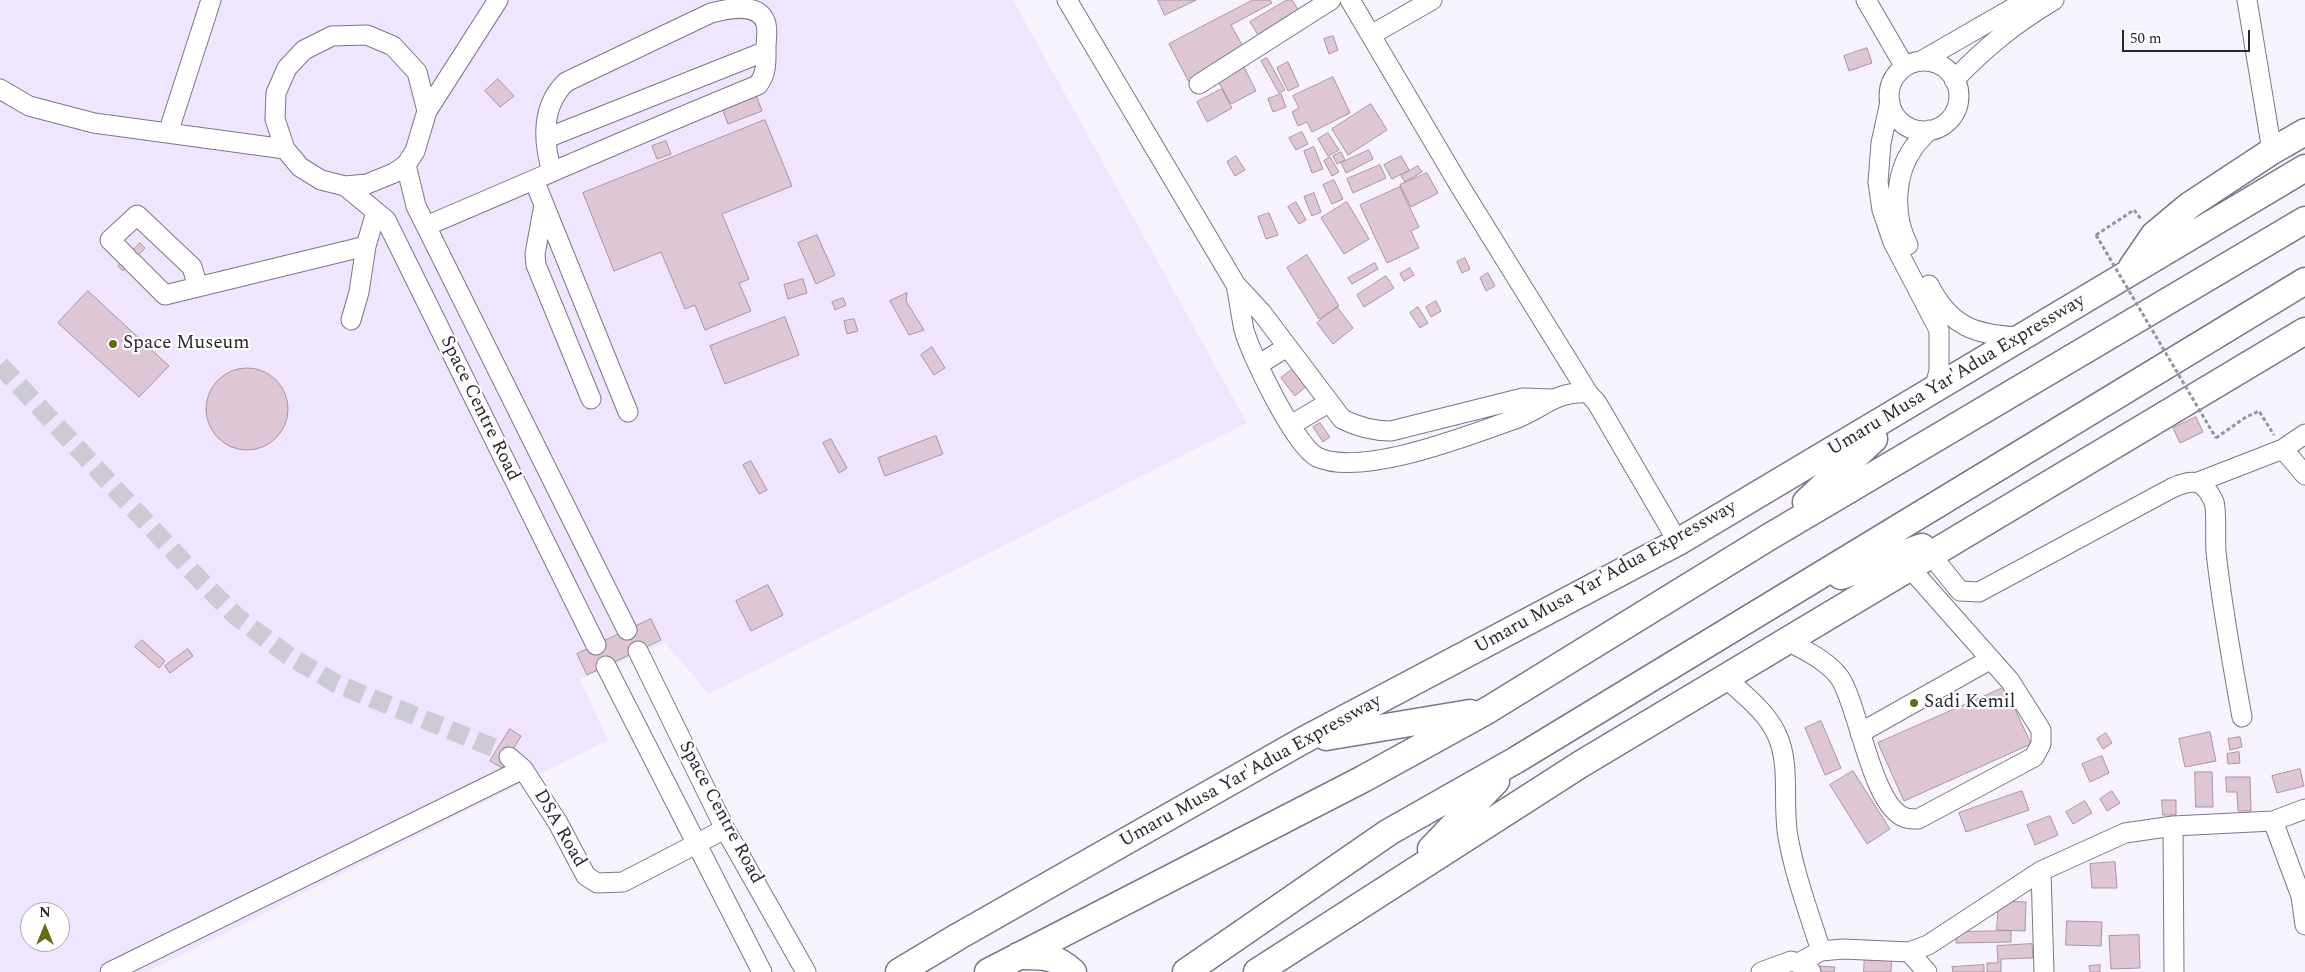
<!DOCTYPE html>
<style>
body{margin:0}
#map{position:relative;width:2305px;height:972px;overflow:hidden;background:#f7f3fd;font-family:Spectral,serif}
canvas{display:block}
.north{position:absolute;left:20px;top:902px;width:50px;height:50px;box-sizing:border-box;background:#fff;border:1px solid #aaa8ac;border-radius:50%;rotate:0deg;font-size:14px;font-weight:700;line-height:20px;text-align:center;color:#2a262f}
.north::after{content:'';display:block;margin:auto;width:18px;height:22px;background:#656c11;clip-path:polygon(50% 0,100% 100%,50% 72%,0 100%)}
.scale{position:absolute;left:2122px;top:30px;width:128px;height:22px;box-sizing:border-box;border:2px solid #2a262f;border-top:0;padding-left:6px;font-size:15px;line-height:18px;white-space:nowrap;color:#2a262f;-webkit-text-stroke:4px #fff;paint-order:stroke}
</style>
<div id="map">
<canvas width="2305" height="972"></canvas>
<div class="north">N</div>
<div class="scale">50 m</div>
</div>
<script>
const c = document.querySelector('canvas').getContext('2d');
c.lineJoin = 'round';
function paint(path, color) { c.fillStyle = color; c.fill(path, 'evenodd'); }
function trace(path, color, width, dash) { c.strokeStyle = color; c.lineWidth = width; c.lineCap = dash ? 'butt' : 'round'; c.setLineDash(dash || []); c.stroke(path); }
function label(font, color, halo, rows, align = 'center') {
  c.font = font + ' Spectral,serif'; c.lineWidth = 4.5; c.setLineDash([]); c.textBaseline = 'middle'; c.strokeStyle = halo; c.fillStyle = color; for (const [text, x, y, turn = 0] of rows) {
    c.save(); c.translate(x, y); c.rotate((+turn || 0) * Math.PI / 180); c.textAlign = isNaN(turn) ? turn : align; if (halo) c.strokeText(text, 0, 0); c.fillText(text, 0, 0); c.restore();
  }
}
const built = new Path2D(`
 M0,0h1013l234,423 -538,271 -44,-51 -85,36 28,61 -461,232h-147zM30,912h30v30h-30z`);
const building = new Path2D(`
 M1158,0h38l-31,15z
 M1253,0h17l2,3 -41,22 15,27 -57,30 -20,-38z
 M1287,0h5l9,14 -41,24 -10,-16z
 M1333,36l5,14 -9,4 -5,-15z
 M1867,48l5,15 -23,8 -5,-15z
 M1267,58l18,32 -6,3 -18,-32z
 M1288,62l11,24 -11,5 -11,-23z
 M1244,67l12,24 -25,13 -13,-23z
 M1333,77l17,36 -38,19 -5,-10 -9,4 -6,-14 7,-4 -6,-12z
 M498,79l16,17 -14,11 -15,-16z
 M1222,89l10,19 -25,14 -10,-20z
 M1281,94l5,13 -13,5 -5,-13z
 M756,95l6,16 -34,13 -6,-16z
 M1371,104l16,26 -39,25 -16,-26z
 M765,120l27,66 -70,28 27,65 -10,4 12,28 -46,19 -10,-25 -10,4 -24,-57 -47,19 -31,-78z
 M1302,132l6,12 -12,6 -7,-12z
 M1328,133l11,17 -11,6 -10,-17z
 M666,141l5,13 -14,5 -5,-13z
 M1314,147l9,22 -11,4 -8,-22z
 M1369,150l4,9 -27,14 -5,-10z
 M1341,152l4,8 -8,4 -4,-8z
 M1236,156l9,14 -10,6 -8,-14z
 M1401,156l8,14 -17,9 -8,-14z
 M1330,157l9,15 -7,4 -8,-15z
 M1380,165l6,13 -33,15 -6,-14z
 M1418,166l4,6 -17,10 -4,-6z
 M1427,173l11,20 -27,14 -11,-22z
 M1334,180l9,19 -11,5 -9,-19z
 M1400,187l19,40 -8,4 8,17 -32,15 -27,-58z
 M1314,193l7,19 -9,4 -8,-19z
 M1296,202l10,18 -7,4 -11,-17z
 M1347,202l22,37 -25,15 -23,-36z
 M1269,213l9,22 -12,4 -8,-22z
 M817,235l18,40 -19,9 -18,-41z
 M140,243l5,5 -22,23 -5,-5z
 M1307,255l32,51 -20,13 -32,-51z
 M1465,258l5,11 -8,4 -5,-11z
 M1375,263l3,6 -26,15 -4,-6z
 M1410,268l4,7 -10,6 -4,-7z
 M1488,273l7,13 -9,5 -6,-13z
 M1386,276l8,12 -30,19 -7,-12z
 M803,279l4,14 -19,6 -4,-14z
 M88,291l81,75 -30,31 -81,-74z
 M907,293l-1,8 18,29 -15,5 -19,-34z
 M843,298l3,7 -11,5 -3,-8z
 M1436,301l5,10 -10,6 -5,-10z
 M1337,307l16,21 -20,16 -16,-21z
 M1418,307l10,16 -8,5 -10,-15z
 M785,317l14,38 -74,29 -15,-38z
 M854,319l4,12 -11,3 -3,-13z
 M932,347l13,21 -11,7 -13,-20z
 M1298,365l13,17 -16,14 -14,-18z
 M206 409a41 41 0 1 1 82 0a41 41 0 1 1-82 0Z
 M2196,417l7,15 -23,11 -7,-15z
 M1320,423l10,14 -7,5 -10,-15z
 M936,436l7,18 -58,22 -7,-18z
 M831,439l16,29 -8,5 -16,-30z
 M751,461l16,29 -8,4 -16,-29z
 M768,585l15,30 -32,16 -15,-30z
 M651,619l10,21 -74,35 -10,-21z
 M142,640l23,21 -6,7 -24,-21z
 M188,649l5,7 -23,17 -5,-7z
 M2005,687l26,57 -127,57 -26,-58z
 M1821,721l20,47 -16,7 -20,-47z
 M510,729l11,7 -19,32 -12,-7z
 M2210,732l6,29 -31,6 -6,-28z
 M2106,733l6,10 -9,6 -6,-10z
 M2240,737l2,10 -12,3 -2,-11z
 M2239,752l1,11 -12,1 -1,-10z
 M2102,756l7,17 -19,9 -8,-18z
 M2300,769l4,17 -27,7 -5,-17z
 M1853,771l37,58 -23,15 -37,-59z
 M2195,772h17l1,35h-17z
 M2226,777h24l1,34h-13l-1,-19h-10z
 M2022,791l7,19 -63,22 -7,-19z
 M2112,791l8,12 -13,8 -7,-12z
 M2162,800h14v15h-13z
 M2085,801l7,12 -19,11 -7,-12z
 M2050,816l8,19 -23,10 -8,-20z
 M2115,862l2,26h-25l-2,-24z
 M1999,901l27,1 -1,29 -28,-1z
 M2067,921l35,1 -1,24 -35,-1z
 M2011,931v11l-55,1v-11z
 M2139,935l1,33 -29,1 -2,-33z
 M2032,944l1,14 -32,1v13h-14v-9h11l-1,-17z
 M1865,954l27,1 -1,17h-27z
 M1984,965v7h-31l-1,-5z
 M2100,965v7h-10l-1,-6z
 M1817,966l18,1 -1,5h-17z`);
const minorTunnel = new Path2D(`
 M0,365l199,214 38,38 52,39 48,28 160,65 12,8`);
const path = new Path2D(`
 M2096,235l38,-25 7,9
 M2216,438l30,-21 13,-6 15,24`);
const minor = new Path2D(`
 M1067,0l169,285 26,28 80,106c16,8 31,12 49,12l132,-33 28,1
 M1350,0l111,188 127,205
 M1866,0l39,67
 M2247,0l25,151
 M1371,35l61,-35
 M1921,61l106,-61
 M1889 96a35 35 0 1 1 70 0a35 35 0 1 1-70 0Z
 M1954,80c34,-35 59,-55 100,-80
 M1199,84l132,-84
 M0,89l29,17 65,17 191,26
 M1890,102l-9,41 -3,39 4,28 11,32 46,88v41l-5,19
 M427,111l71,-111
 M168,133l43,-133
 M547,138l219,-87
 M406,165l10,41 211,424
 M534,180l94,232
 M345,186l22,-2 27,-11 12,-8 9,-14 12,-40 -10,-39 -24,-26 -26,-11 -35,1 -28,14 -17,18 -11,25 -1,26 10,30 15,18 21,13 24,6 41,34 210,425
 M544,205l-9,49 1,11 55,134
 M426,226c111,-47 221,-96 332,-141 9,-12 8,-23 8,-37 0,-8 2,-16 0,-24 -6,-23 -39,-15 -55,-11l-145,69c-25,24 -23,59 -14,90
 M1908,245c-15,-29 -14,-71 6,-98 4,-6 10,-11 15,-17
 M127,257l-17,-17 27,-25 55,52 6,20
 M132,262l33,33 201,-49 10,-34
 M1236,285c3,15 5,30 8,45 7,25 51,116 73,127 44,21 153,-22 198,-38 27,-10 42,-29 73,-26l9,10 81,139
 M1929,285c22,43 47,50 93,52
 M351,320l8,-28 7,-46
 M1258,365l29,-18
 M1291,425l37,-22
 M2283,449l22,-15
 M2198,482l85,-33 22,26
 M1931,555l29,36 19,1 193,-104c21,-9 31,-10 42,14 3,8 1,39 2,50 6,55 16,110 26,165
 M1788,641c18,10 40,20 52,37 19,29 32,130 66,140 4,1 8,1 12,1l116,-62 7,-13v-14l-31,-49 -100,-113
 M638,651l87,178 81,143
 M606,666l156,306
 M1726,678c18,17 41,34 51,57 14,30 5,69 11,102 7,39 21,76 33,114
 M1860,733l131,-74
 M509,757l14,12 35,54 28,53 11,7 26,-1 102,-53
 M2273,821l28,75 4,29
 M2173,826l1,146
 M2041,871l3,101
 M1909,952l18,20
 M1800,962l21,-11 22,-2 66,3 19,-7 113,-74 84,-38 48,-7 100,-5 32,-12
 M110,972l413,-203
 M1761,972l30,-11 16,5 4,6`);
const highway = new Path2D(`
 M2132,267l22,-32 36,-30 82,-54 33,-19
 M1806,502l68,-63
 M1841,576l81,-29
 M1326,737l144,-24
 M1431,849l65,-68
 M1018,956c25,0 36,-1 55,16
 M899,972l60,-36 343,-195 376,-199 627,-374
 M988,972l375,-193 125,-69 281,-173 536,-317
 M1186,972l203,-140 127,-72 789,-479
 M1257,972l324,-208 724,-433`);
const pathBridge = new Path2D(`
 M2096,235l120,203`);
const markers = [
 [113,344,5,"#656c11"],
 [1914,703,5,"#656c11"]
];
const poiNames = [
 ["Space Museum",123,344],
 ["Sadi Kemil",1924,703]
];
const streetNames = [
 ["Umaru Musa Yar'Adua Expressway",1957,376,-31],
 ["Space Centre Road",479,409,64],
 ["Umaru Musa Yar'Adua Expressway",1606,578,-29],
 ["Umaru Musa Yar'Adua Expressway",1251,772,-29],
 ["Space Centre Road",720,813,62],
 ["DSA Road",559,829,60]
];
paint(built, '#f0e5fe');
paint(building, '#dec6d5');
trace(building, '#aa93a1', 1);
trace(minorTunnel, '#cecad4', 19, [19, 9]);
trace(minor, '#7e748a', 21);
trace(highway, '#7e748a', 29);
trace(path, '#97939c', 3, [4, 2.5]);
trace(minor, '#fff', 19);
trace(highway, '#fff', 26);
trace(pathBridge, '#97939c', 3, [4, 2.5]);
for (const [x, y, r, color] of markers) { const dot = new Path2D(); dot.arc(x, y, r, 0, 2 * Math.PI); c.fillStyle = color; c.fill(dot); trace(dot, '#fff', 2); }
label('19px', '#2a262f', '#fff', poiNames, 'left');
label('19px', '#2a262f', '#fff', streetNames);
</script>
